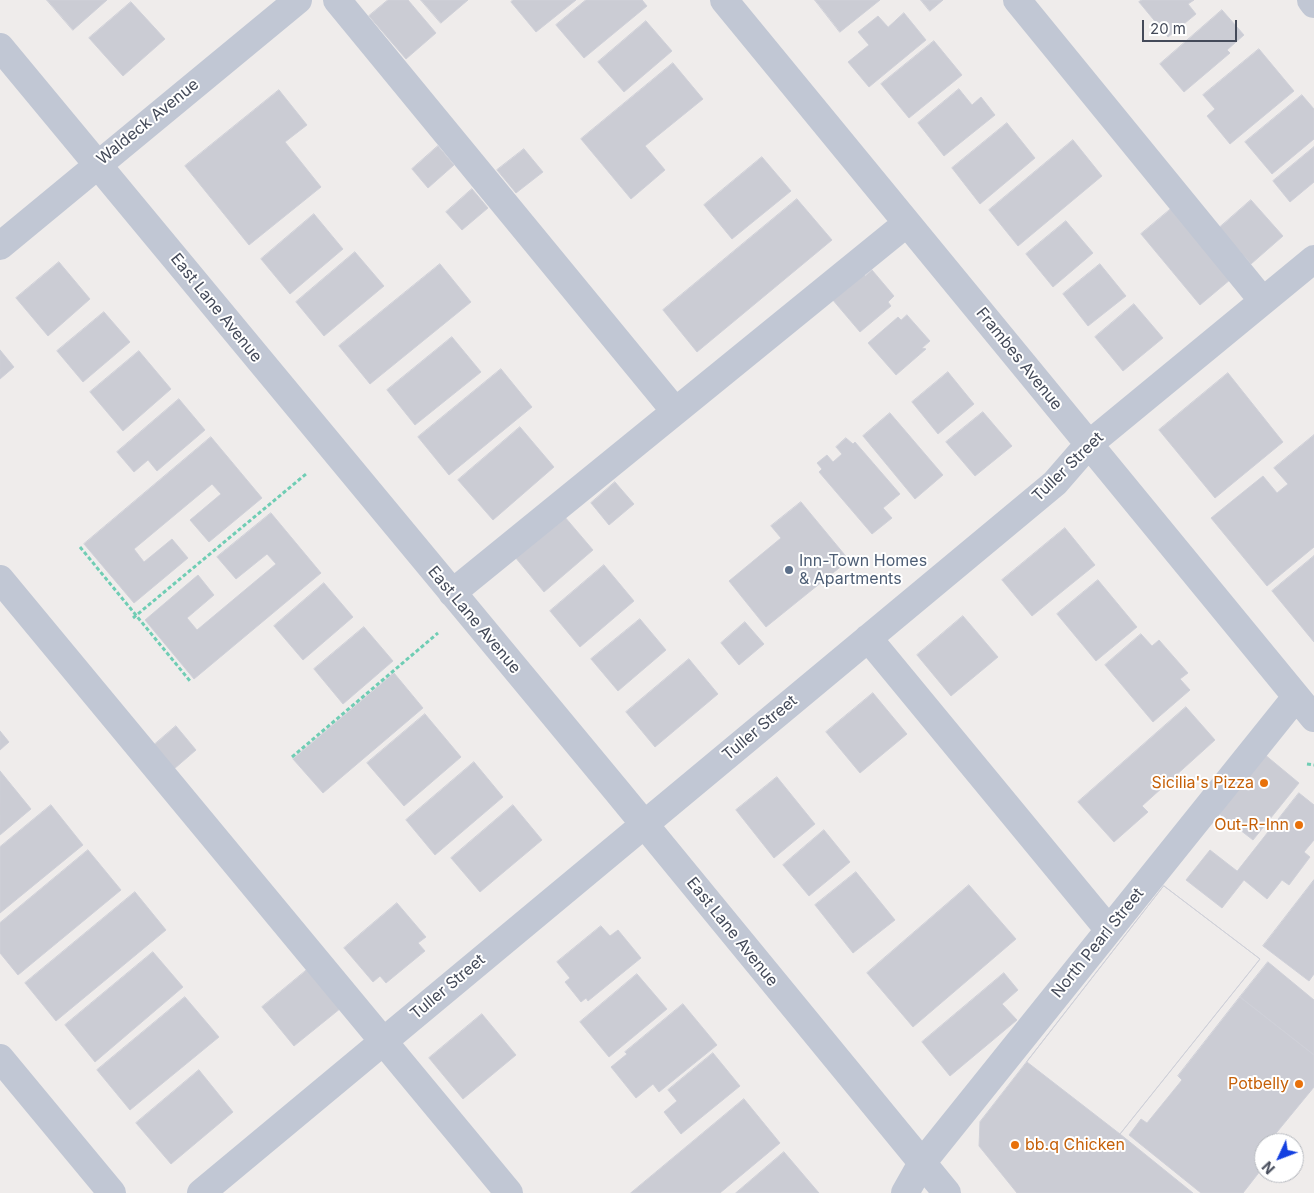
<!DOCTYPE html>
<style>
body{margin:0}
#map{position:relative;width:1314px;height:1193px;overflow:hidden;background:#efeceb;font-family:Inter,sans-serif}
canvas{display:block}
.north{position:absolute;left:1254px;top:1133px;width:50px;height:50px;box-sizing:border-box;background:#fff;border:1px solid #b4b7bd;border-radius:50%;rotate:227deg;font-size:14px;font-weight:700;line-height:20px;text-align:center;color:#444a59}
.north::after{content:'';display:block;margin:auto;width:18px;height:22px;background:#1440e0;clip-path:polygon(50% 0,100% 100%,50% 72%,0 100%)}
.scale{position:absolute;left:1142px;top:20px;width:95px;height:22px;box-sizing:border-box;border:2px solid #444a59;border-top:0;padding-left:6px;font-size:15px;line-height:18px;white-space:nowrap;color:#444a59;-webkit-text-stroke:4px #fff;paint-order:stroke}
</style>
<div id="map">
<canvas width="1314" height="1193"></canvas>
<div class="north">N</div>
<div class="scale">20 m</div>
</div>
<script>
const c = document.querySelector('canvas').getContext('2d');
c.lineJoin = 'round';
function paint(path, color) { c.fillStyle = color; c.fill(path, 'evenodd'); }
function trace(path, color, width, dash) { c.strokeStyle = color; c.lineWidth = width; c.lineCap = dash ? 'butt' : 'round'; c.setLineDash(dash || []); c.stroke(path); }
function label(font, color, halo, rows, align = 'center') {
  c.font = font + ' Inter,sans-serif'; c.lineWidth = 4; c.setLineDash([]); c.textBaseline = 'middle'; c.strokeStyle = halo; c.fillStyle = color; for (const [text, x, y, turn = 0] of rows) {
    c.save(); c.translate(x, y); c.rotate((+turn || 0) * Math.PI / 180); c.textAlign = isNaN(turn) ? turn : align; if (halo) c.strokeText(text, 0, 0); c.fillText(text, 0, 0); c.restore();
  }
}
const building = new Path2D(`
 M47,0h60l-34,30z
 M388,0h20l28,33 -30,26 -37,-43z
 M421,0h47l-27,23z
 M513,0h63l-40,32 -25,-30z
 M586,0h56l5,6 -63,52 -28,-33z
 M815,0h65l-40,32z
 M921,0h22l-13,11z
 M1142,0h52l-6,4 8,10 -28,23 -29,-35z
 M131,2l34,37 -42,37 -34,-38z
 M1222,10l22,25 -17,15 3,3 -46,39 -24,-28z
 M904,13l22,27 -57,47 -21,-25 21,-17 -11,-13 20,-16 10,11z
 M646,21l26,30 -48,41 -26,-30z
 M934,41l28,34 -53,43 -28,-34z
 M1259,49l35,42 -64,53 -23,-28 8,-7 -12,-14z
 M673,63l30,36 -58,47 20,24 -34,29 -50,-60z
 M959,89l13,16 9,-8 14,18 -51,41 -26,-33z
 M279,90l28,35 -22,17 36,45 -72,58 -64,-79z
 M1302,95l12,14v30l-42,35 -27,-32z
 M1007,123l28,35 -55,46 -28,-36z
 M1073,140l29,36 -84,70 -29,-36z
 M438,146l16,19 -26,23 -16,-19z
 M1314,147v35l-24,20 -17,-21z
 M524,149l19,23 -27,21 -19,-23z
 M762,157l29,34 -59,48 -28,-34z
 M472,189l16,19 -26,22 -16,-18z
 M797,199l35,41 -135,112 -34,-42z
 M1251,200l32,36 -32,28 -32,-36z
 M1172,208l59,71 -31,26 -59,-71z
 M314,214l29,35 -53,45 -29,-35z
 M1066,221l27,32 -40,34 -27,-33z
 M355,252l29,34 -60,50 -28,-34z
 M59,262l31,37 -42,37 -32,-38z
 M440,264l31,38 -101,82 -31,-38z
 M1100,264l26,32 -38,30 -25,-32z
 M872,270l22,26 -6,6 3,4 -31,26 -28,-33 30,-26 3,3z
 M1134,304l29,34 -40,33 -28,-34z
 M104,312l26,30 -47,40 -26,-31z
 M907,315l23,26 -8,7 4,1 -30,26 -28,-32 30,-26 3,3z
 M452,337l29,35 -66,53 -28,-35z
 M0,350l14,17 -14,12z
 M139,351l32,38 -48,42 -33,-39z
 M501,369l31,38 -83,68 -31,-38z
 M948,372l26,32 -36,30 -26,-32z
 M1228,373l55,69 -68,56 -56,-68z
 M179,399l26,31 -48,41 -9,-11 -14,12 -17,-20z
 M983,412l29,34 -37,30 -29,-34z
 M890,413l53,62 -28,24 -52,-63z
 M520,427l34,40 -61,53 -35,-40z
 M1314,435v112l-47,39 -56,-68 52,-42 14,17 11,-9 -14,-16z
 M211,437l51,61 -53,44 -19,-22 31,-26 -9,-10 -78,65 10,13 28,-23 16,19 -54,45 -50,-59z
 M846,438l7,6 2,-2 45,52 -17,14 9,10 -20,16 -53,-62 3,-3 -5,-6 10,-8 6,7 9,-8 -6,-7z
 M615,482l19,22 -25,21 -18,-22z
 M801,502l48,58 -83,67 -37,-46 52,-43 -10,-12z
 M271,513l50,60 -127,106 -49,-59 53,-45 16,20 -27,23 10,12 79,-66 -9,-10 -31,25 -19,-22z
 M564,516l29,34 -49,42 -29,-35z
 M1065,528l30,37 -63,51 -30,-36z
 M1314,556v86l-42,-51z
 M604,565l30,36 -54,46 -30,-36z
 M1098,580l39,47 -41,34 -39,-47z
 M324,583l29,34 -50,43 -29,-34z
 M963,616l35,41 -47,39 -34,-41z
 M640,619l26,31 -48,41 -27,-32z
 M745,622l19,22 -25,21 -18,-22z
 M364,627l29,34 -50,43 -29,-35z
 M1141,634l11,12 7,-6 29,33 -8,6 10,11 -37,32 -48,-57z
 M689,659l29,35 -63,53 -29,-35z
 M394,673l29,35 -100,85 -30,-34z
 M873,693l34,41 -47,39 -34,-41z
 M1186,707l29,33 -73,66 6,6 -34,30 -36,-40z
 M425,714l36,43 -57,49 -37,-43z
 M176,726l20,24 -22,19 -20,-24z
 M0,731l9,11 -9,8z
 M1264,754l35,29 -46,57 -36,-28z
 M474,762l29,35 -68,58 -29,-35z
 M0,771l31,38 -31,26z
 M777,777l38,47 -41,34 -38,-48z
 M1299,793l15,12v35l-10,12 6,5 -21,28 -7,-5 -15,19 -23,-19 -22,28 -36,-28 24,-30 27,21z
 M51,805l32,40 -83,68v-66z
 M513,805l29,35 -62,52 -29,-34z
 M824,830l26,32 -41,34 -26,-31z
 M88,850l33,40 -103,85 -18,-22v-30z
 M856,872l39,48 -42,33 -38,-48z
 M1314,880v94l-5,7 -46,-35z
 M969,885l47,54 -103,88 -46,-54z
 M1164,886l96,73 -140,175 -93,-72z
 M1164,886l96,73 -140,175 73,59h-176l-38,-47 1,-24z
 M135,892l31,38 -110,91 -31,-38z
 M397,903l29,34 -8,6 7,8 -39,32 -6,-7 -7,6 -29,-34z
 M601,926l9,10 8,-6 23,28 -53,43 -2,-3 -5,4 -16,-20 5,-4 -13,-16z
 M153,952l30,35 -88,75 -30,-37z
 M1268,962l46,38v55l-74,-58z
 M308,969l33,39 -47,38 -32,-39z
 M1004,973l14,17 -16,14 15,16 -67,56 -28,-34z
 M637,974l30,35 -58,48 -29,-35z
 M185,997l34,40 -89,73 -33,-40z
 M1240,997l74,58v32l-46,56h-4v23l-21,27h-42l-72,-58 12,-16 6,4 35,-43 -4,-4z
 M683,1004l34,41 -58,47 -6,-8 -17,14 -25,-31 16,-13 -2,-2z
 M482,1014l34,41 -53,44 -34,-41z
 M713,1053l27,33 -59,48 -17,-22 13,-11 -9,-11z
 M199,1070l34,42 -62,52 -35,-41z
 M744,1099l36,44 -60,50h-89z
 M784,1152l35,41h-83z`);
const path = new Path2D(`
 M80,547l110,134
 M133,618l173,-144
 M292,757l146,-124
 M1307,764l7,1`);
const minor = new Path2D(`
 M337,0l338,411
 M724,0l590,718
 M1017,0l246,301
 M1311,0l3,4
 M0,47l617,744 330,402
 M0,246l298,-246
 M0,579l509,614
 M452,593l455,-370
 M868,638l241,292
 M0,1058l112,135
 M201,1193l854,-710 33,-38 226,-186
 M905,1193l17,-30 374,-466`);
const markers = [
 [789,570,5,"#5c6f8a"],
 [1264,783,5,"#e8710a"],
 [1299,825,5,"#e8710a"],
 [1299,1084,5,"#e8710a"],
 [1015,1145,5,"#e8710a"]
];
const streetNames = [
 ["Waldeck Avenue",148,122,-39],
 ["East Lane Avenue",216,308,51],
 ["Frambes Avenue",1019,359,51],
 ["Tuller Street",1068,467,-44],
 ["East Lane Avenue",474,620,50],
 ["Tuller Street",760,728,-40],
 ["East Lane Avenue",732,932,51],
 ["North Pearl Street",1098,943,-51],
 ["Tuller Street",448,987,-40]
];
const serviceNames = [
 ["Inn-Town Homes",799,561],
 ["& Apartments",799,579]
];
const foodNames = [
 ["Sicilia's Pizza",1254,783],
 ["Out-R-Inn",1289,825],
 ["Potbelly",1289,1084],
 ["bb.q Chicken",1025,1145,"left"]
];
paint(building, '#cbccd4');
trace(building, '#cfd0d8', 1);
trace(path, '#6fcdb4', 3, [4, 2.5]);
trace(minor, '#c1c7d4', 28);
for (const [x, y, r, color] of markers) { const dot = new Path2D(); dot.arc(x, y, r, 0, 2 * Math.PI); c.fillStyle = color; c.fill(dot); trace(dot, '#fff', 2); }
label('16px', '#444a59', '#fff', streetNames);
label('16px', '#4e5e75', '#fff', serviceNames, 'left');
label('16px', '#c56008', '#fff', foodNames, 'right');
</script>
